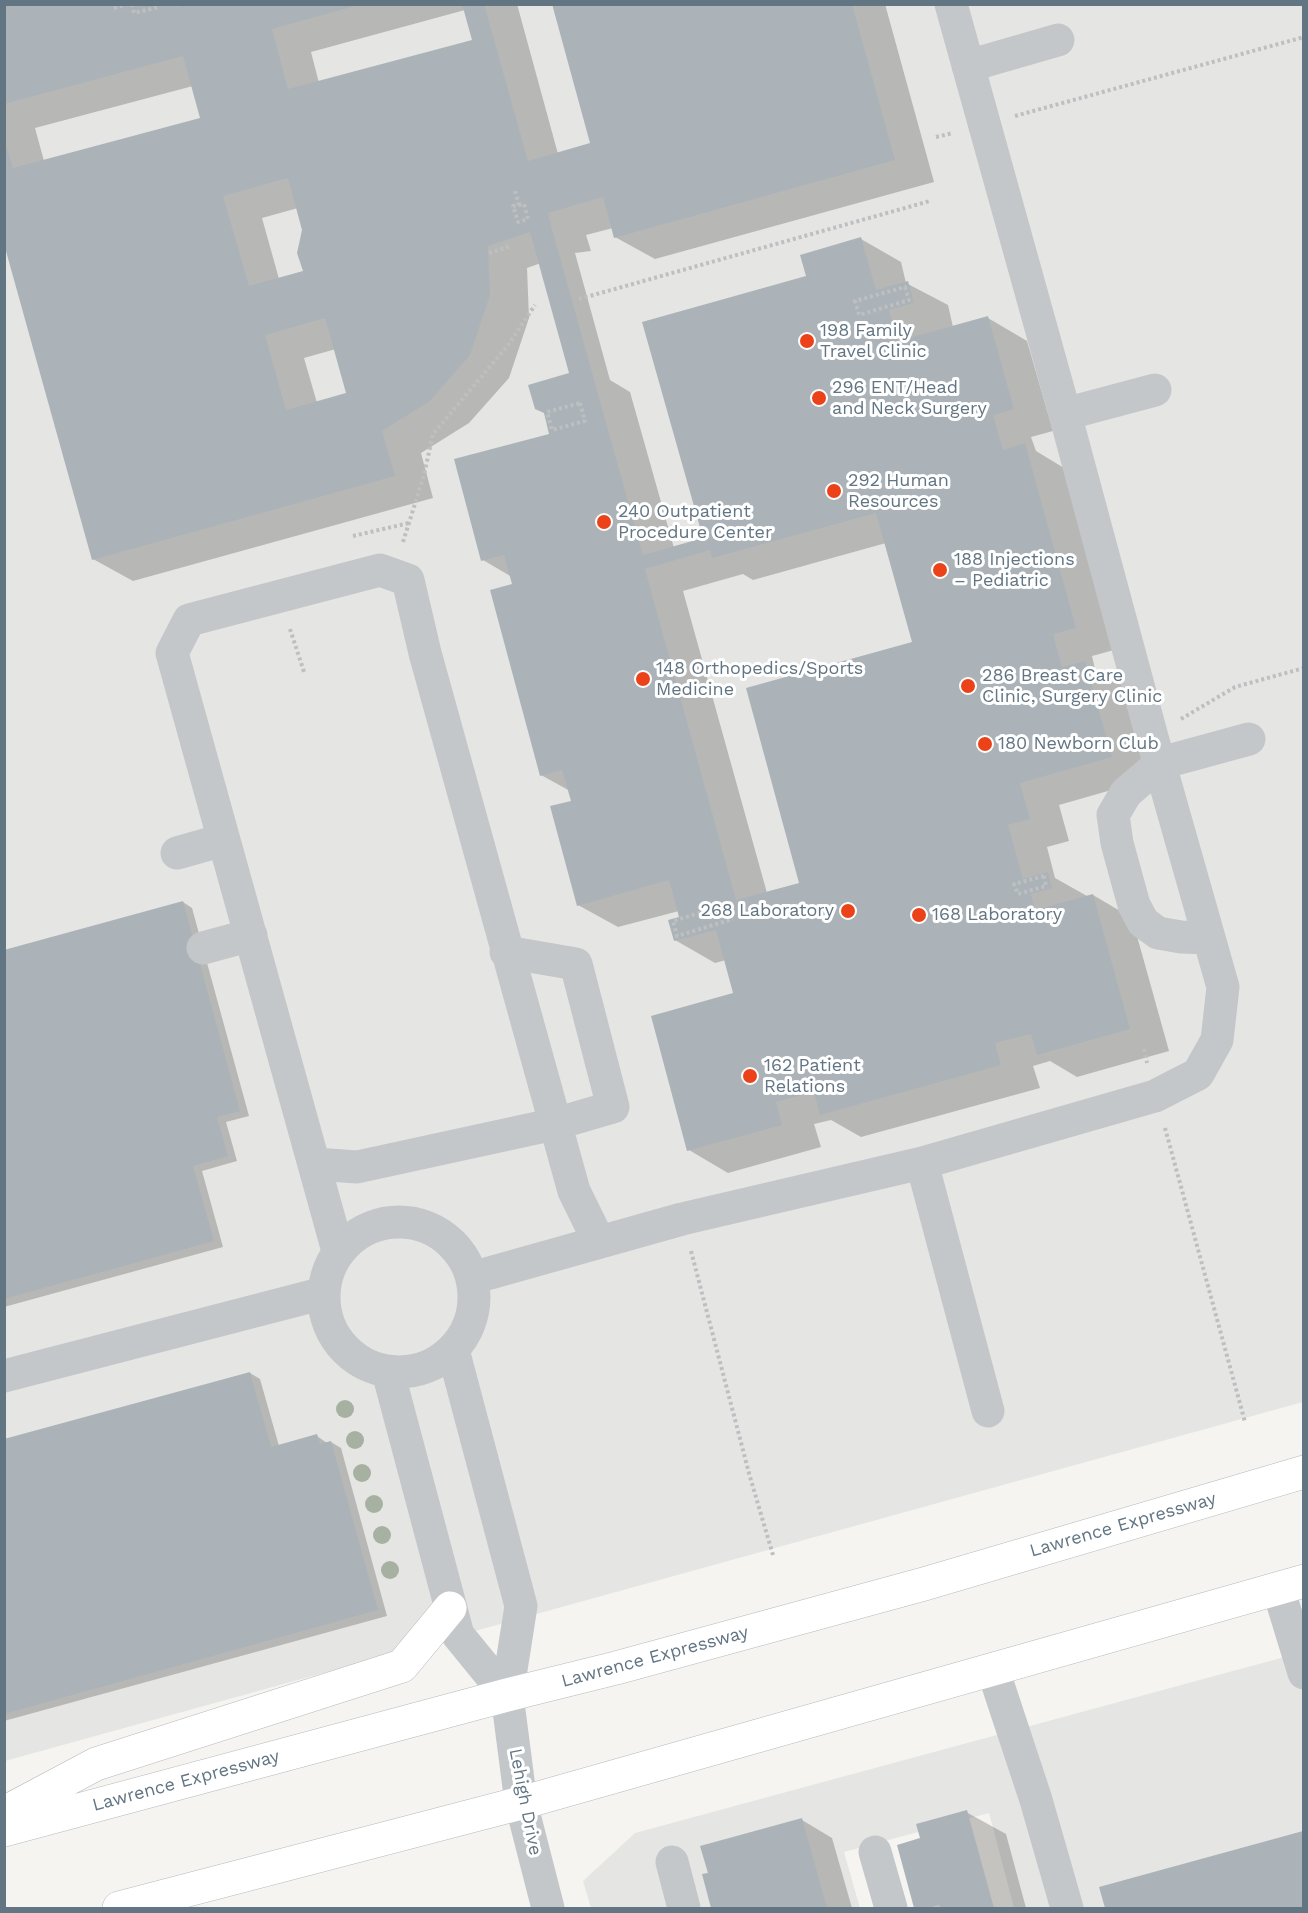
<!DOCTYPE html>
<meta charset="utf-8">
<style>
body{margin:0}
#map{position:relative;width:1308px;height:1913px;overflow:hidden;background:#f5f4f0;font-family:"Work Sans",sans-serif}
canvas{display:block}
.frame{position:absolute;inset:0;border:6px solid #627583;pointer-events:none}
</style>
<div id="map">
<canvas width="1308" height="1913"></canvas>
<div class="frame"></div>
</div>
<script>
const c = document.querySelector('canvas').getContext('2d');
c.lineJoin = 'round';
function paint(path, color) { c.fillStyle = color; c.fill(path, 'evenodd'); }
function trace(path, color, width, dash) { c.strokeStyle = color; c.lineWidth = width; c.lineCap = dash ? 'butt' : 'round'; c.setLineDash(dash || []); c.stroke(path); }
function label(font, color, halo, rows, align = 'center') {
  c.font = font + ' "Work Sans",sans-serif'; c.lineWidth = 6; c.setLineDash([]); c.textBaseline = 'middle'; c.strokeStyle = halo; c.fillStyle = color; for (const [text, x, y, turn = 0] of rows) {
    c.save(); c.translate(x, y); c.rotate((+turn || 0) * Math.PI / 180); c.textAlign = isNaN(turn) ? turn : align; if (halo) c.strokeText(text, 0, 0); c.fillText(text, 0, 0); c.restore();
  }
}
const built = new Path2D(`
 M5,5h1298v1397l-1298,359z
 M1303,1652v256h-289l-25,-95 -145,39 16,56h-269l-8,-27 52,-48z`);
const shadow = new Path2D(`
 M4,4h513l41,150 34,-10 -38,-140h331l49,178 -279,77 -40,-22 -2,-9 -27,7 5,16 -16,2 35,127 20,12 44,156 31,-9 103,-262 53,-38 40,23 5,21 42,22 5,22 35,-9 39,23 26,90 -22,6 5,14 28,17 50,182 -22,6 3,13 29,16 26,94 -91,26 10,36 -22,6 8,31 32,18 6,-1 39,23 37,133 -92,26 -27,-16 -17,5 7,22 -179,49 -30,-17 -17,4 7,23 -93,26 -39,-23 46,-156 -9,-34 -11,3 -40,-23 6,-22 -2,-7 -61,16 -40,-22 -5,-103 -3,-11 -29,-16 -27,-190 -2,-8 -29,-17 68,-125 22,-61 -32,-111 -14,5 2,50 -20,60 -40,45 -48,30 12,45 -300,83 -40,-22 -89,-320zM465,10l9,31 -155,42 -8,-31zM193,86l8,33 -157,42 -9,-33zM298,208l6,22 1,42 -26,7 -17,-61zM336,349l12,45 -31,9 -13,-45zM886,543l28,100 -113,241 -34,9 -84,-302 60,-17 10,6z
 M183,902l9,6 57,208 -23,6 11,39 -35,10 21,76 -219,60v-356z
 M250,1373l10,6 19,67 38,-10 10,7 4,-1 10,6 46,168 -383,105v-280z
 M966,1812l40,22 20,74h-110l-17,-62 23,-7z
 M802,1820l30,18 20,70h-139l-9,-33z
 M1302,1833l2,75h-197l-6,-20z`);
const building = new Path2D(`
 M4,4h172v3l11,-3h175l-90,25 16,60 184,-49 -10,-36h22l44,157 62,-18 -38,-139h300l43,156 -281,78 -11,-41 -55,16 4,16 91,326 60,-17 -61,-216 164,-46 -6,-21 61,-18 15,53 32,-9 6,22 -25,7 9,31 90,-25 26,93 -21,6 10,35 22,-7 51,185 -23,6 9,33 23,-6 27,96 -92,26 10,36 -22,6 15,54 25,-7 4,16 -21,6 4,16 58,-16 37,135 -93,26 -6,-21 -36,9 6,22 -181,50 -6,-23 -38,10 6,23 -95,26 -36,-135 82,-23 -17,-63 -42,11 -6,-21 11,-3 -10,-37 -92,26 -27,-100 21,-5 -9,-31 -22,6 -50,-186 22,-6 -8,-29 -23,6 -27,-102 95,-25 -5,-21 -9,-4 -7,-24 41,-12 -39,-141 -42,14 2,49 -20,60 -40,46 -48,30 13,45 -303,84 -88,-316v-105l9,29 187,-50 -17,-62 -179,48zM288,178l14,52 -5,23 6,18 -54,15 -26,-90zM325,318l21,75 -60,17 -21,-75zM876,513l36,129 -166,46 53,195 -63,17 -91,-331 65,-19 2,8z
 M183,901l57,210 -23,6 11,39 -35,10 21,75 -210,58v-349z
 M250,1372l21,75 46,-13 3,10 11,-3 47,169 -374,104v-275z
 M967,1810l27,98h-54l-1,-3 -11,3h-14l-17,-63 23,-7 -4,-14z
 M802,1818l25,90h-116l-9,-34 6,-1 -8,-27z
 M1303,1831l1,77h-199l-6,-21z`);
const path = new Path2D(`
 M132,4l2,9 25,-6v-3
 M114,8l14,-4
 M1015,116l289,-79
 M936,137l17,-4
 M515,191l4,14 -6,1 5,16 10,-3 -4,-15 -5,1
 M489,253l23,-7
 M905,287l4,13 -50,15 -4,-14z
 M579,299l351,-98
 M580,403l5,18 -33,9 -5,-18z
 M353,536l56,-13
 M403,542l21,-67 9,-41 76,-90 26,-39
 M290,629l14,43
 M1181,719l54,-32 69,-19
 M1044,876l2,10 -28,8 -4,-10z
 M729,904l-56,17 4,15 56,-17
 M1144,1049l3,14
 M1165,1128l80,294
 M691,1251l59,226 23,78`);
const minor = new Path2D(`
 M968,66l90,-26
 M1065,414l90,-24
 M177,853l46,-13
 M1209,938l-28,-1 -23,-4 -15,-11 -9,-17 -17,-62 -4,-28 13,-22 35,-30 88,-24
 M203,948l48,-13
 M922,1163l66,248
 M315,1164l42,3 198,-43 58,-17 -37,-143 -70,-12
 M324 1297a75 75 0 1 1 150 0a75 75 0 1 1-150 0Z
 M338,1251l-166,-598 17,-33 191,-50 28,10 17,73 149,538 25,51
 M472,1278l210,-59 240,-56 233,-67 43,-22 19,-34 6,-53 -71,-250 -87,-323 -114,-410
 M453,1350l68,256 -14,89 14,108 27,105
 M388,1372l70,263 49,60
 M4,1376l320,-83
 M1278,1588l26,85
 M993,1670l43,130 31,108
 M875,1852l16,56
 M672,1862l12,46`);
const highway = new Path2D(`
 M4,1813l92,-49 306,-98 48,-58
 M4,1830l503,-135 109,-27 308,-84 380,-112
 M119,1908l402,-105 783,-222`);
const trees = [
 [345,1409],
 [355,1440],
 [362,1473],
 [374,1504],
 [382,1535],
 [390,1570]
];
const markers = [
 [807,341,8,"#eb4219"],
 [819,398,8,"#eb4219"],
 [834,491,8,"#eb4219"],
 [604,522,8,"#eb4219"],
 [940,570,8,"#eb4219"],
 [643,679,8,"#eb4219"],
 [968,686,8,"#eb4219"],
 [985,744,8,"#eb4219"],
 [848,911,8,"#eb4219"],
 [919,915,8,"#eb4219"],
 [750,1076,8,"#eb4219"]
];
const poiNames = [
 ["198 Family",820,331],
 ["Travel Clinic",820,352],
 ["296 ENT/Head",832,388],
 ["and Neck Surgery",832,409],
 ["292 Human",848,481],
 ["Resources",848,502],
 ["240 Outpatient",618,512],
 ["Procedure Center",618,533],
 ["188 Injections",954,560],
 ["– Pediatric",954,581],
 ["148 Orthopedics/Sports",656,669],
 ["Medicine",656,690],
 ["286 Breast Care",982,676],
 ["Clinic, Surgery Clinic",982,697],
 ["180 Newborn Club",998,744],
 ["268 Laboratory",834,911,"right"],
 ["168 Laboratory",932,915],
 ["162 Patient",764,1066],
 ["Relations",764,1087]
];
const streetNames = [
 ["Lawrence Expressway",1123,1525,-16],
 ["Lawrence Expressway",655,1657,-15],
 ["Lawrence Expressway",186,1781,-15],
 ["Lehigh Drive",525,1802,79]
];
paint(built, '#e5e6e4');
paint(shadow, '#0003');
paint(building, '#abb3b8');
trace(highway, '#b6b9bc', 34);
trace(path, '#bdbfc1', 4, [3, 3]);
trace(minor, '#c4c7ca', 33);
trace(highway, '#fff', 33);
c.fillStyle = '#a7b1a1';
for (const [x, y] of trees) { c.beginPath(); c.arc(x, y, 9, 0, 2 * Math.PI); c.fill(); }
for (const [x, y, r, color] of markers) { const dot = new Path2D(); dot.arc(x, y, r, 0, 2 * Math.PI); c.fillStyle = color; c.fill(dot); trace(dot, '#fff', 2); }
label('18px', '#627583', '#fff', poiNames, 'left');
label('18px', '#627583', '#fff', streetNames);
</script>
